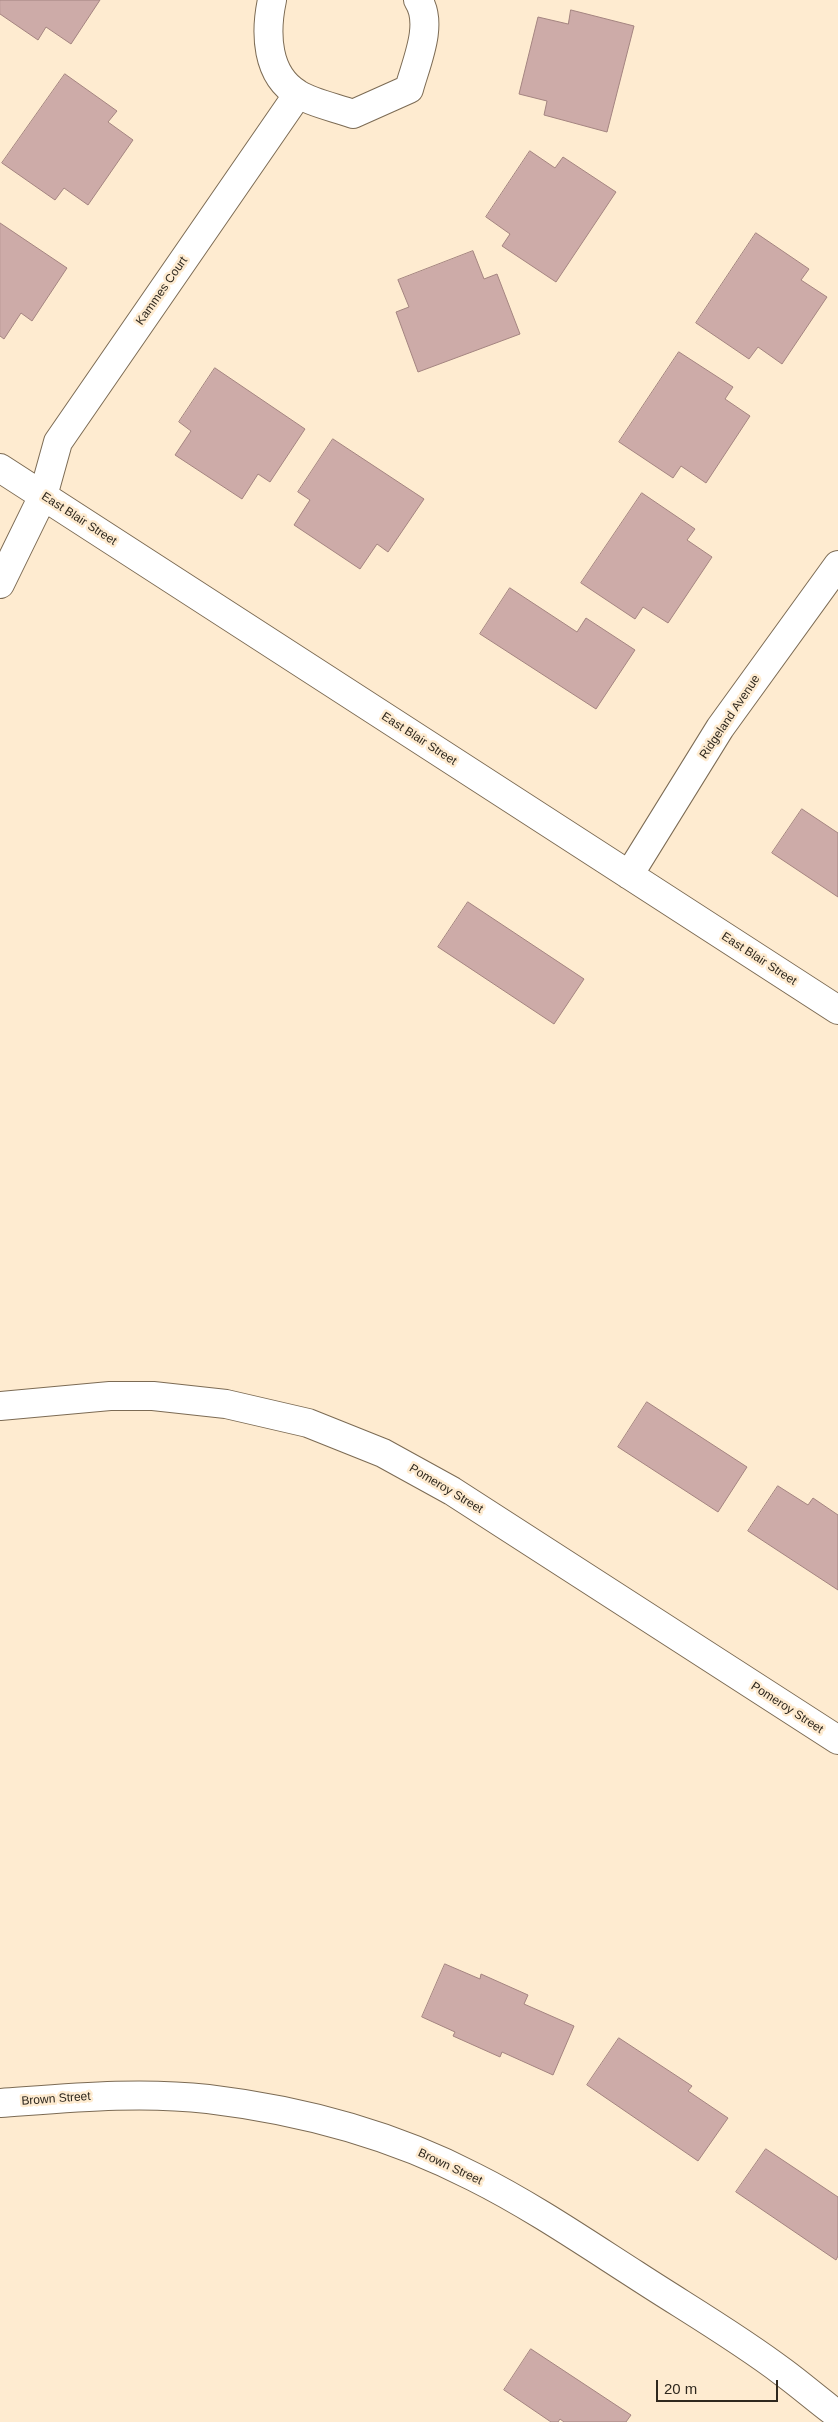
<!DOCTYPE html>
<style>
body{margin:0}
#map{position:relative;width:838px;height:2422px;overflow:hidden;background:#feebd0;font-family:Arial,sans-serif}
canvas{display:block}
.scale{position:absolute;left:656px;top:2380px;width:122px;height:22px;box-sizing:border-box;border:2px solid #2f281e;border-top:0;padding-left:6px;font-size:15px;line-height:18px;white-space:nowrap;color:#2f281e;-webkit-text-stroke:4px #feebd0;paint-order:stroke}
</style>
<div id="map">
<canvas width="838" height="2422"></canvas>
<div class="scale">20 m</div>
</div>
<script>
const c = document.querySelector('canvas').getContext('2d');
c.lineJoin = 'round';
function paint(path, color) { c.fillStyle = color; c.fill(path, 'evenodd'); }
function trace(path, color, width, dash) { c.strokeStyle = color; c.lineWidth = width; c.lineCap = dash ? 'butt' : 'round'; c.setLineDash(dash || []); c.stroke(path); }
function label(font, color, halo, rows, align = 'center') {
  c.font = font + ' Arial,sans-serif'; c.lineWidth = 5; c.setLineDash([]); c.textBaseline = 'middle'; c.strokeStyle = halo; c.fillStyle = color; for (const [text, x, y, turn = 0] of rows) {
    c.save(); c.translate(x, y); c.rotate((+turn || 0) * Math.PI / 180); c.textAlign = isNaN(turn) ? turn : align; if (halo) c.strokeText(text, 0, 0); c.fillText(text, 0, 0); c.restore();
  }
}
const building = new Path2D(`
 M0,0h100l-29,44 -25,-17 -8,13 -38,-26z
 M571,10l63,16 -27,106 -63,-17 3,-14 -28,-7 19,-77 30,7z
 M65,74l52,37 -9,11 25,18 -45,65 -24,-17 -9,12 -53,-37z
 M530,151l25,17 8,-11 53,35 -60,90 -54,-36 8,-12 -24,-17z
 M0,223l67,45 -35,53 -11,-8 -17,26 -4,-3z
 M756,233l53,36 -8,11 26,17 -45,67 -24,-17 -9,12 -53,-36z
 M473,251l11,28 13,-5 23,60 -102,38 -22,-60 13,-5 -11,-27z
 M679,352l54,35 -8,12 25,17 -44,67 -25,-17 -8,12 -54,-36z
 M215,368l90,61 -35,53 -12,-8 -16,25 -67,-44 16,-24 -12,-9z
 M333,439l91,60 -36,53 -11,-8 -17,25 -66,-44 16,-25 -12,-8z
 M642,493l53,36 -8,11 25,17 -44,66 -25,-16 -8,12 -54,-36z
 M510,588l67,44 9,-14 49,32 -39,59 -116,-75z
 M802,809l36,24v64l-66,-44z
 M468,902l116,77 -30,45 -116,-77z
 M647,1402l100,65 -29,45 -100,-65z
 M778,1486l30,19 5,-7 25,17v75l-90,-59z
 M445,1964l35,15 1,-5 47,21 -4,9 50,22 -21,49 -51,-23 -2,5 -47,-21 2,-4 -33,-15z
 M619,2038l73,48 -4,5 40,27 -30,43 -111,-76z
 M766,2149l72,48v59l-2,4 -100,-68z
 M531,2349l100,66 -5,7h-62l-4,-3 -2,3h-7l-47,-32z`);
const street = new Path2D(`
 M272,0c-7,33 -6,75 26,94 14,9 39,14 55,20l56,-25c7,-26 25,-65 9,-89
 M0,468l838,542
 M0,584l43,-88 15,-54 240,-348
 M629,875l91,-147 118,-163
 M0,1406l110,-10h43l73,8 82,19 75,30 69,38 386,249
 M0,2103c69,-5 139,-12 208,-4 92,11 183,35 266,78 56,28 109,64 162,98 49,32 101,62 147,97 19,14 36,29 55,43`);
const streetNames = [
 ["Kammes Court",162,291,-55],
 ["East Blair Street",79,519,33],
 ["Ridgeland Avenue",730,717,-56],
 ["East Blair Street",419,739,33],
 ["East Blair Street",759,959,33],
 ["Pomeroy Street",446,1489,31],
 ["Pomeroy Street",787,1708,33],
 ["Brown Street",56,2099,-4],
 ["Brown Street",450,2167,25]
];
paint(building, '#cdaba8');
trace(building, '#a48480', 1);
trace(street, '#7c6b54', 30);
trace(street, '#fff', 28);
label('12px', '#2f281e', '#feebd0', streetNames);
</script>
